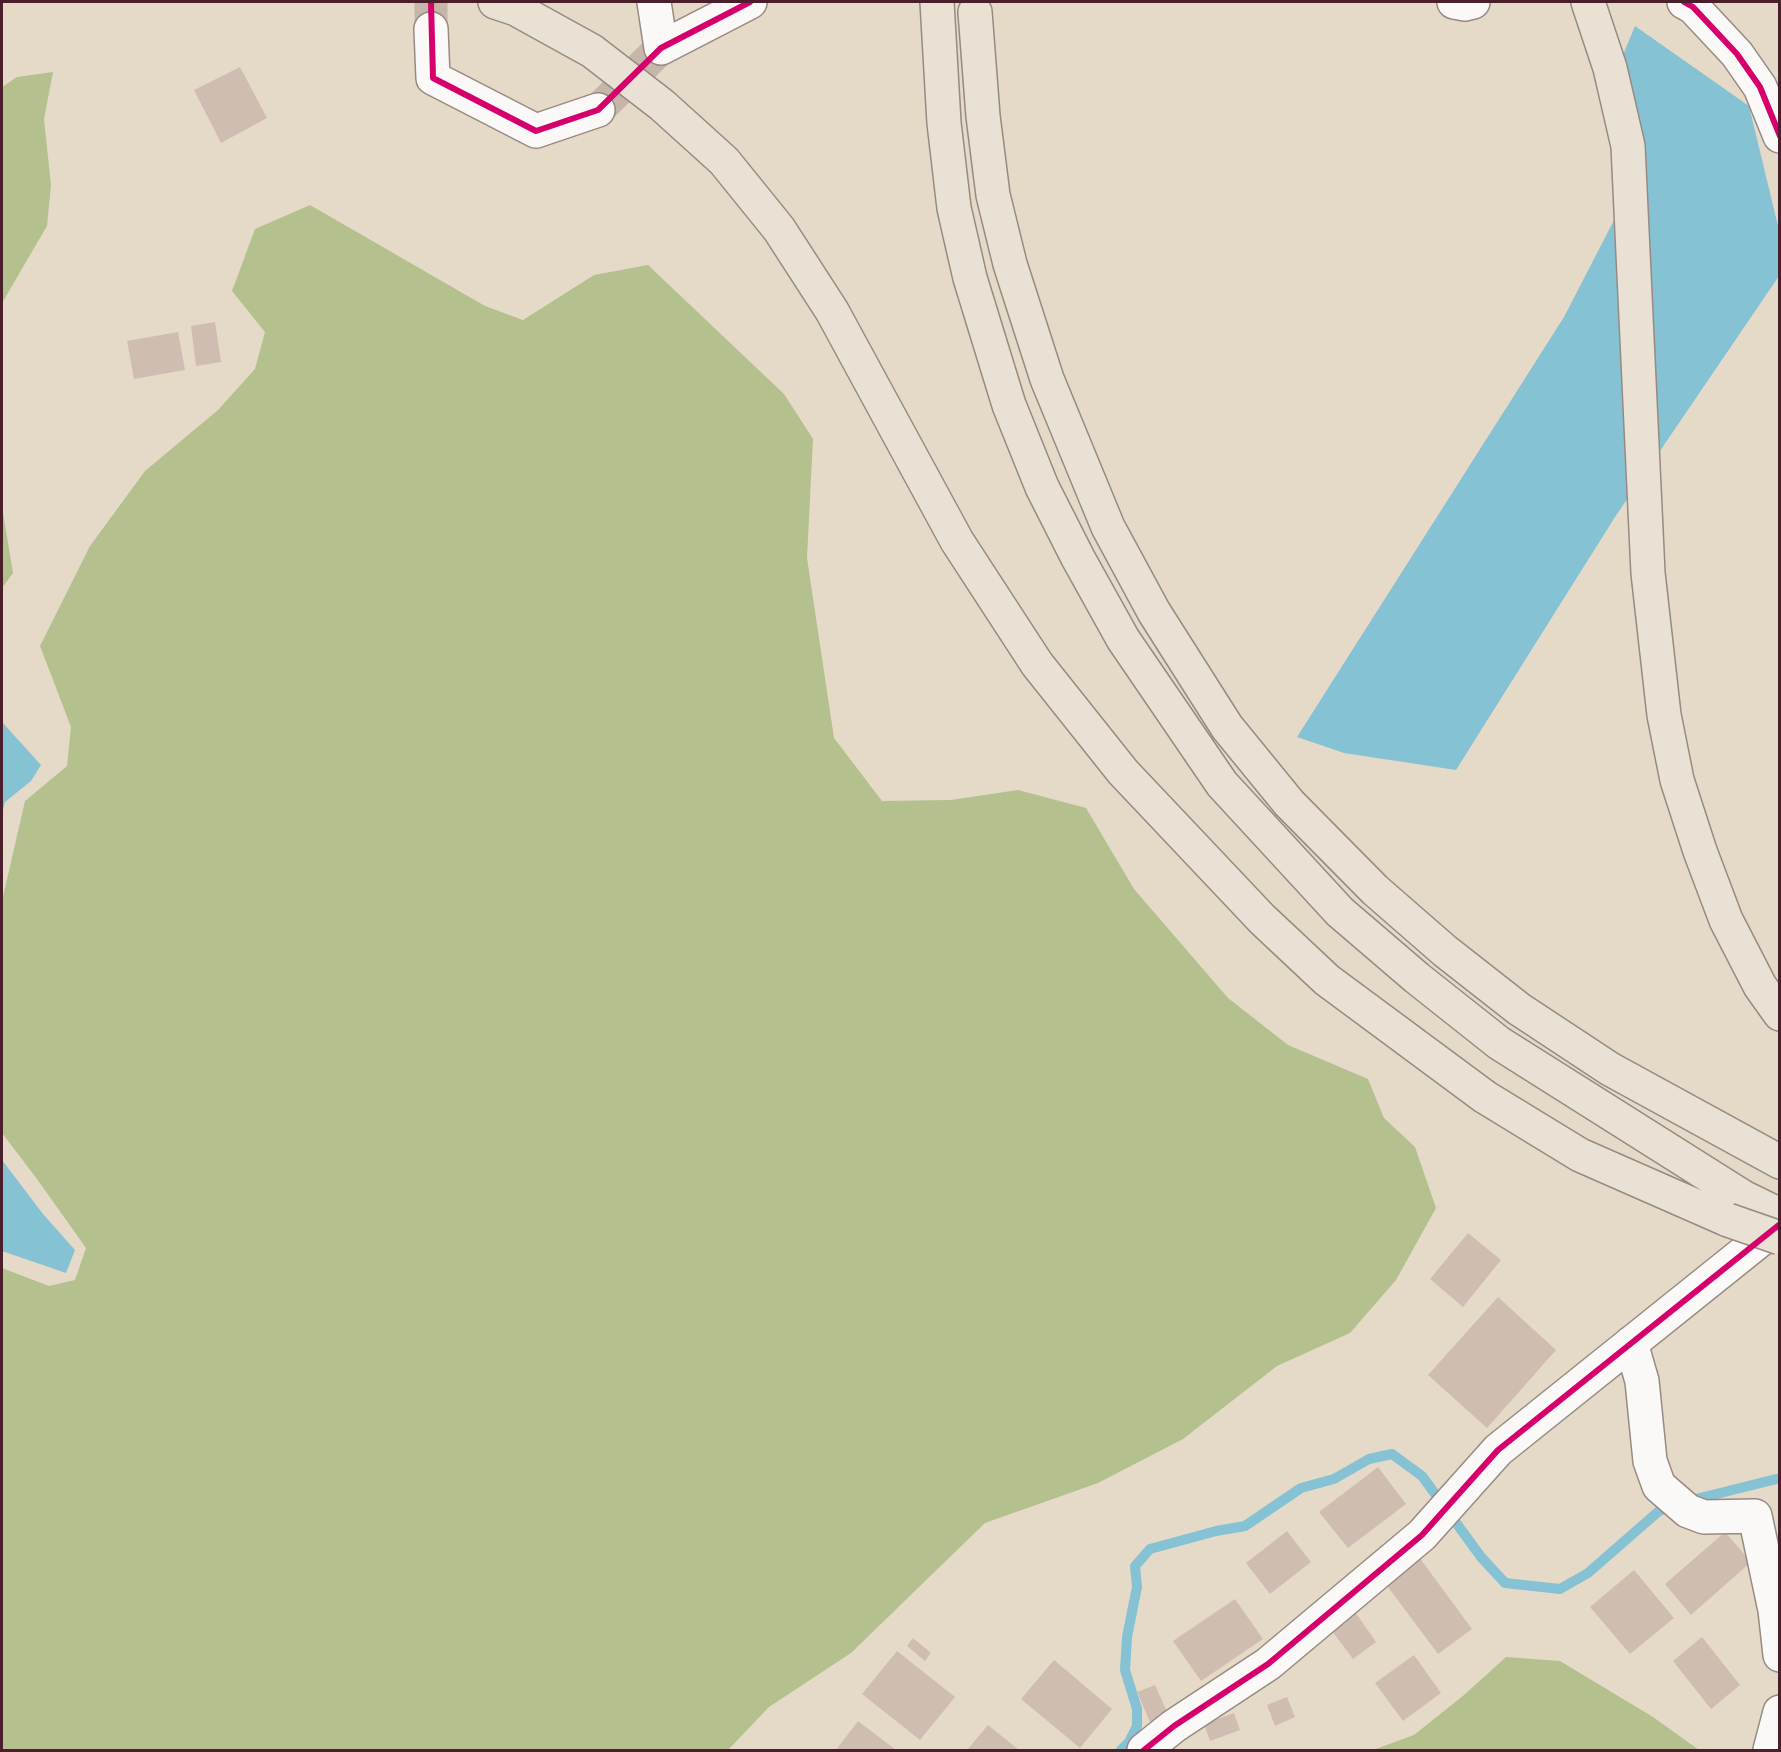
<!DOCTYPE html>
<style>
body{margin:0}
#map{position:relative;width:1781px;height:1752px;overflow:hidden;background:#e5dac8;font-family:"Balsamiq Sans",sans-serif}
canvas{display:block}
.frame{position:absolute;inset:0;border:3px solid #4a1f2b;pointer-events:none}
</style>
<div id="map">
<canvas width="1781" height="1752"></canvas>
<div class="frame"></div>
</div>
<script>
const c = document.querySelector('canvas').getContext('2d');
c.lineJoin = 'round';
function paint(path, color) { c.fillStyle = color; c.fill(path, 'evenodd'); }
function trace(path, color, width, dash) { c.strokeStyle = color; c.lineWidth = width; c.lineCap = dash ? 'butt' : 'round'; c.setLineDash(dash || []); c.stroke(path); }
const forest = new Path2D(`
 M53,72l-9,47 7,66 -4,41 -45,77v-216l15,-10z
 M310,205l175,101 38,14 71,-45 54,-10 136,129 29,45 -6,119 27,180 48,63 69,-1 67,-10 68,18 48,81 94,109 60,47 80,34 16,39 31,29 21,61 -40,72 -46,53 -73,33 -94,73 -85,44 -113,40 -134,130 -82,54 -41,43h-726v-482l47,18 26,-6 11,-32 -49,-69 -35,-46v-232l23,-100 42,-35 4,-39 -31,-81 50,-100 55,-75 73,-61 37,-41 10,-37 -33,-41 23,-62z
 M2,507l11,66 -11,15z
 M1506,1657l54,4 93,56 46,33h-326l41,-15 50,-40z`);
const water = new Path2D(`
 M1635,26l114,80 30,124v46l-164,241 -159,253 -112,-17 -47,-16 267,-420 79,-153 -23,-102z
 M2,722l39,43 -10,16 -26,21 -3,12z
 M2,1160l41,54 32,36 -9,23 -64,-22z`);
const stream = new Path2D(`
 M1688,1501l92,-23
 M1121,1750l8,-8 8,-16v-17l-12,-39 2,-33 10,-50 -2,-21 15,-17 66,-18 29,-5 56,-38 33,-9 35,-20 23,-5 30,22 59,81 24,26 55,6 28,-16 71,-62 15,-5`);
const building = new Path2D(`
 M240,67l27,51 -46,25 -27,-53z
 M215,322l6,40 -25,4 -5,-40z
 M178,332l7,38 -51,9 -7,-38z
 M1468,1233l33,27 -38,47 -33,-28z
 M1498,1297l58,53 -69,78 -59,-53z
 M1378,1467l28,37 -58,44 -29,-36z
 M1287,1531l24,31 -41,32 -24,-31z
 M1725,1532l26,30 -60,53 -26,-31z
 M1416,1553l56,76 -34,25 -56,-75z
 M1634,1570l40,48 -44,36 -40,-47z
 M1235,1599l28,40 -62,42 -28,-40z
 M1353,1609l23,33 -23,17 -24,-32z
 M1702,1637l38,48 -29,24 -38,-48z
 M913,1638l18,15 -6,8 -18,-15z
 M897,1651l58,46 -35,43 -58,-46z
 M1414,1655l27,38 -38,28 -28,-38z
 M1054,1660l58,49 -32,39 -59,-49z
 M1155,1685l13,29 -18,8 -13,-30z
 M1287,1697l8,20 -20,9 -8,-21z
 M1234,1713l6,17 -30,11 -6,-17z
 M858,1721l38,29h-60z
 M988,1725l31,25h-52z`);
const minorTunnel = new Path2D(`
 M431,29v-27
 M598,110l63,-62`);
const minor = new Path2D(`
 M654,2l7,46 89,-46
 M1454,2l11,2 8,-2
 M1684,2l9,5 44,47 23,33 20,49
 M431,29l2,49 103,53 62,-21
 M1631,1343l11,38 8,80 9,25 29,25 16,6 51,-1 20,94 5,45
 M1144,1750l30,-24 94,-62 154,-129 76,-85 282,-226
 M1770,1750l10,-38`);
const highway = new Path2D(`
 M495,2l21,7 76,42 70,54 62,56 55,68 53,82 125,230 80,123 86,108 139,147 65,61 158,117 95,58 148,65
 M937,2l7,121 10,85 16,70 39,127 33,82 36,71 45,81 99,145 118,128 77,66 82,65 244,154 37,18
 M1588,2l22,66 18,78 20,427 16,142 13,65 23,71 26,69 34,66 20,28
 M975,12l8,104 10,79 17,69 37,115 61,148 46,85 73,115 62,76 86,87 70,61 74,58 91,60 170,93`);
const highwayBridge = new Path2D(`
 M1728,1220l52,18`);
const cycleway = new Path2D(`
 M431,2l2,76 103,53 62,-21 63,-62 89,-46
 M1684,2l9,5 44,47 23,33 20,49
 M1144,1750l30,-24 94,-62 154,-129 76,-85 282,-226`);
paint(forest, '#b4c08e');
paint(water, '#85c2d4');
trace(stream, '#85c2d4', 10);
paint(building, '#cfbdb1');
trace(minorTunnel, '#c6b5a9', 33, [33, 16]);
trace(minor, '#968a83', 36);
trace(highway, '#968a83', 36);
trace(minor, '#fbf9f7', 33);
trace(highway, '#e8e1d4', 33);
trace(highwayBridge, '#968a83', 36, []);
trace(highwayBridge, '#e8e1d4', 33);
trace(cycleway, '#d6006c', 6);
</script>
